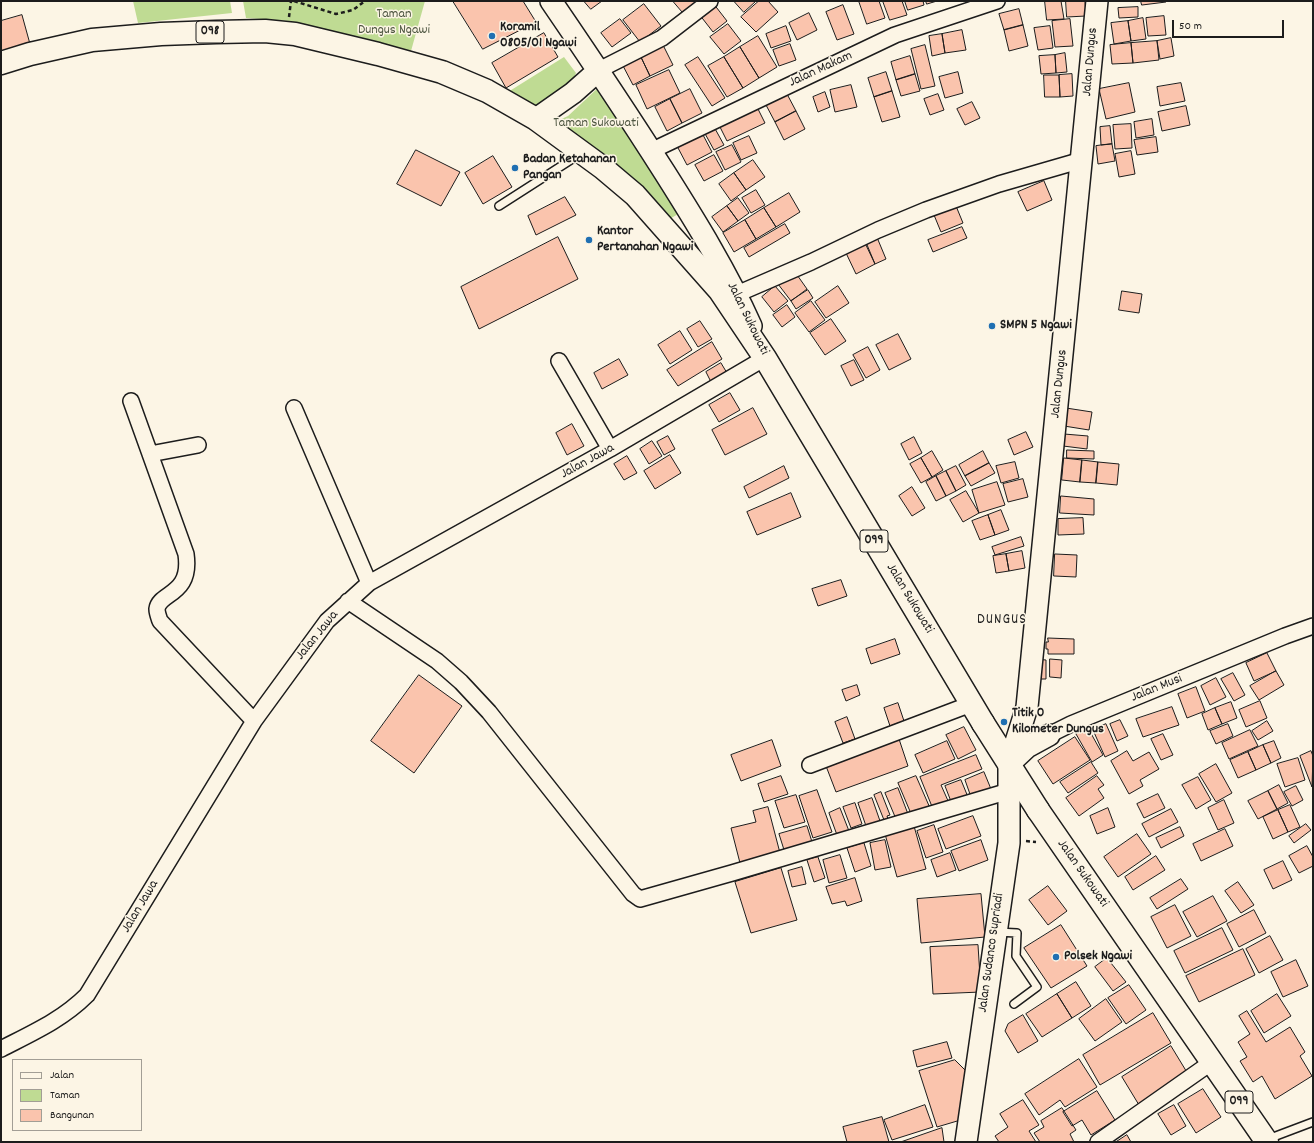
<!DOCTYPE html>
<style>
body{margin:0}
#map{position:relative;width:1314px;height:1143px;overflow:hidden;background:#fcf5e5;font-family:Dekko,sans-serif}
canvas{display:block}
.frame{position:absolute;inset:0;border:2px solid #1c1c1c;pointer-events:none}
.legend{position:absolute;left:12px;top:1059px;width:130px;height:72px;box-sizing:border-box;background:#fcf5e5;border:1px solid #a29e95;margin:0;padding:5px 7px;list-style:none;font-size:12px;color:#1c1c1c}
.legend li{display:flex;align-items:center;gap:8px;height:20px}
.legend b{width:20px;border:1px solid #a29e95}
.scale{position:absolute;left:1172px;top:20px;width:112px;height:18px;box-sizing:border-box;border:2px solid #1c1c1c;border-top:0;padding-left:5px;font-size:12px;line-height:14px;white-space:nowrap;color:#1c1c1c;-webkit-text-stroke:3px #fcf5e5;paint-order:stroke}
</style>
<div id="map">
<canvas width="1314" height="1143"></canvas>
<div class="frame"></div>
<ul class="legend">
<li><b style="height:5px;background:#fcf5e5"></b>Jalan</li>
<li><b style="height:11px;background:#bfdb93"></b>Taman</li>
<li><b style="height:11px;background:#fac4ad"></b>Bangunan</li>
</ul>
<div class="scale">50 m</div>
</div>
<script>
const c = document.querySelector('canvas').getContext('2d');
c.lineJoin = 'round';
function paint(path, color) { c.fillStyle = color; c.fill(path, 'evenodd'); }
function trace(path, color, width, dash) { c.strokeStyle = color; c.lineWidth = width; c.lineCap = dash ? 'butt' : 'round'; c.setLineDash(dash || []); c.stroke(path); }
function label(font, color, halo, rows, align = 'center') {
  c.font = font + ' Dekko,sans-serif'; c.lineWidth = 3; c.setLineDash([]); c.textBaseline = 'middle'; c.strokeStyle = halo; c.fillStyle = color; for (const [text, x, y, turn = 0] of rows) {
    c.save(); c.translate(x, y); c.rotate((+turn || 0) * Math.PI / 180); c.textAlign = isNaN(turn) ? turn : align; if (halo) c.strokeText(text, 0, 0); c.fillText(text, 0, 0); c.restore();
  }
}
const green = new Path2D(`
 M133,1h97l2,12 -94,10z
 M243,1h182l-14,50 -122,-30 -43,-3z
 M564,57l12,16c-7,17 -30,32 -48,35l-20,-16z
 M599,87l81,126 -14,8 -111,-99 13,-6z`);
const building = new Path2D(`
 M453,1h70l13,21 -53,27z
 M584,1h18l-11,8z
 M673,1h31l-18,15z
 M734,1h22l-12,11z
 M759,1h9l10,11 -22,20 -15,-15z
 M859,1h20l6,17 -18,6z
 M883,1h19l5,14 -17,5z
 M905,1h18l1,4 -16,5z
 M926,1h11l-10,3z
 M1045,1h16l3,18 -17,1z
 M1066,1h19l1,15 -19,1z
 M1141,1h25v1l-24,3z
 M713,3l14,18 -14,11 -14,-18z
 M644,4l17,22 -21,16 -17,-22z
 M843,5l11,29 -17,6 -11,-28z
 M1138,7v10l-19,1 -1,-10z
 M1019,9l4,16 -19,5 -5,-16z
 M809,13l8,17 -20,10 -8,-17z
 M22,15l8,29 -29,8v-31z
 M1164,16l2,19 -18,1 -2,-18z
 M1143,18l3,21 -15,2 -3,-20z
 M620,19l11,14 -19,14 -11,-14z
 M1070,19l3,27 -18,1 -3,-26z
 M1128,21l3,20 -17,3 -3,-21z
 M728,24l13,17 -17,13 -14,-17z
 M1023,25l5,21 -19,5 -5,-21z
 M786,26l5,15 -20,7 -5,-14z
 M1050,26l3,22 -15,2 -4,-22z
 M962,30l4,20 -21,3 -3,-19z
 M544,33l14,24 -52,31 -14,-25z
 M942,34l3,19 -13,3 -3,-20z
 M758,36l19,31 -18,11 -19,-31z
 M1171,38l3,18 -14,3 -3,-18z
 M1157,41l2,19 -26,3 -2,-20z
 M662,43l11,22 -23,11 -11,-23z
 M1131,43l2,20 -21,1 -2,-19z
 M790,44l6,16 -17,6 -6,-16z
 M925,45l10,41 -14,3 -10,-40z
 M740,47l19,31 -16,10 -19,-31z
 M639,53l11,23 -17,9 -12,-23z
 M1065,53l2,19 -11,1 -1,-18z
 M1055,55l1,18 -15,1 -2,-18z
 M910,56l5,18 -19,6 -5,-18z
 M698,57l27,41 -13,8 -27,-41z
 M724,57l19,31 -16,9 -19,-31z
 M669,70l11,23 -33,16 -11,-24z
 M886,72l6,19 -18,6 -6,-19z
 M958,72l5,21 -18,5 -6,-21z
 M915,74l5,17 -19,5 -5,-16z
 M1072,74l1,22 -13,1 -1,-22z
 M1044,75h15l1,22h-15z
 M1129,83l6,29 -29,7 -7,-30z
 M1181,83l4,18 -25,5 -3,-19z
 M851,85l6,22 -22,5 -5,-22z
 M690,89l12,24 -20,10 -12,-24z
 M892,91l8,26 -18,5 -8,-25z
 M825,92l5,15 -12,5 -5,-15z
 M787,94l9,17 -21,11 -9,-17z
 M938,94l6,16 -14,5 -6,-16z
 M670,99l12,24 -15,8 -12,-24z
 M972,102l8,16 -15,7 -8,-16z
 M756,105l9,18 -38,18 -9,-18z
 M1186,106l4,19 -28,6 -4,-19z
 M796,111l9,18 -21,11 -9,-18z
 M1152,119l2,16 -18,3 -2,-16z
 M1131,124l1,24 -17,1 -2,-24z
 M713,125l11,20 -10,5 -11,-20z
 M1110,126l2,18 -11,1 -1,-18z
 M702,133l10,19 -25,13 -10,-19z
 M749,136l8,17 -16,7 -8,-17z
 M1156,137l2,15 -21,3 -3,-15z
 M1112,144l3,17 -17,3 -2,-18z
 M732,145l9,17 -16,8 -9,-18z
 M416,150l44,22 -19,34 -44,-22z
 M1131,151l4,23 -16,3 -4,-23z
 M714,155l9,16 -19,10 -9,-16z
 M493,156l19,31 -29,17 -18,-31z
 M753,160l12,17 -19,13 -12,-17z
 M734,173l12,17 -15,11 -12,-17z
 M1044,181l8,19 -25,11 -9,-19z
 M756,190l9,15 -14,8 -9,-15z
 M789,193l11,19 -24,15 -12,-19z
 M565,197l11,18 -40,20 -8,-19z
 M738,198l11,15 -11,8 -11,-15z
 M727,206l11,15 -15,11 -11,-15z
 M956,206l7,17 -22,9 -7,-17z
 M764,208l12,19 -20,12 -11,-19z
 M745,220l11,19 -22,13 -11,-19z
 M785,224l5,9 -41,24 -5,-9z
 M962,227l5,11 -34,14 -5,-12z
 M876,235l10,24 -11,5 -10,-24z
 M558,237l20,42 -99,50 -18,-42z
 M865,243l10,21 -19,10 -10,-21z
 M795,272l12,17 -16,12 -13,-17z
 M775,286l13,15 -14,11 -12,-15z
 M838,286l11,17 -23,15 -11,-16z
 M808,290l5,8 -17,11 -5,-8z
 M1122,291l20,3 -3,19 -20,-3z
 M811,301l14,19 -16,12 -14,-19z
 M787,305l8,12 -13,10 -9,-12z
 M831,319l15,22 -21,14 -15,-22z
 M700,321l12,18 -14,8 -11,-18z
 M680,331l12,19 -22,14 -12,-19z
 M898,334l13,25 -22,11 -13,-25z
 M712,342l10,17 -44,27 -11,-16z
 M868,347l12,23 -14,8 -13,-23z
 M619,359l9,16 -26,14 -8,-16z
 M854,360l10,20 -13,6 -10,-20z
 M721,363l6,10 -16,9 -5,-10z
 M730,393l10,17 -21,12 -10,-17z
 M753,408l14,26 -42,21 -13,-25z
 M1066,408l26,4 -3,18 -25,-4z
 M572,424l12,22 -17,9 -11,-22z
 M1026,432l7,15 -19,8 -6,-15z
 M1064,434l24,2 -1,13 -24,-3z
 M668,436l7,13 -11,6 -7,-13z
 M914,437l8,16 -13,7 -8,-16z
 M652,441l10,15 -13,8 -9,-15z
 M1067,450l27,1v8l-27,-1z
 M932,451l11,19 -11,7 -11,-19z
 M983,451l6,12 -24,13 -6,-11z
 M670,455l11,18 -26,16 -11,-18z
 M627,456l10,17 -13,7 -10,-16z
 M921,458l11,19 -11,6 -11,-19z
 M1064,458l18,2 -2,22 -18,-2z
 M1082,460l16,2 -2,21 -16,-1z
 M1015,462l4,16 -18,5 -5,-17z
 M1098,462l21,2 -2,21 -21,-2z
 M989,463l6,10 -24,13 -6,-10z
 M784,466l5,12 -40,20 -5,-11z
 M956,466l10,19 -10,6 -10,-20z
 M946,471l10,20 -10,5 -10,-20z
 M936,476l10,20 -10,5 -10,-19z
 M1023,479l5,18 -20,5 -5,-18z
 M997,482l8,23 -26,8 -7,-23z
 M912,487l13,21 -13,8 -13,-20z
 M966,491l13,22 -16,9 -13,-22z
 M791,493l10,24 -44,18 -10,-23z
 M1061,496l33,3v16l-34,-2z
 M1001,510l8,20 -14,5 -7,-20z
 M988,515l7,20 -15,5 -8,-19z
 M1083,518l1,16 -26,1v-16z
 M1021,537l3,9 -29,9 -3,-8z
 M1022,551l3,17 -16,3 -3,-17z
 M1006,554l3,17 -13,2 -3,-17z
 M1055,554l22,1 -1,22 -22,-1z
 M841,580l6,16 -29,10 -6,-17z
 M1048,638l26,1v15h-26v-5h-2v-7h2z
 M895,639l5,15 -29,10 -5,-15z
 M1267,653l9,18 -22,10 -8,-18z
 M1036,659l10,1v19h-11z
 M1050,659l12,1 -1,18 -11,-1z
 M1276,671l8,14 -25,15 -9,-14z
 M1233,673l12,22 -11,6 -13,-22z
 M419,675l43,31 -48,67 -43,-32z
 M1216,678l10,19 -16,8 -9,-19z
 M857,685l3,10 -14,6 -4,-11z
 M1196,687l9,24 -18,7 -9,-24z
 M1260,701l7,17 -21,9 -7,-17z
 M1231,702l6,16 -15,6 -7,-16z
 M898,703l6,18 -14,5 -6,-18z
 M1172,707l7,18 -36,12 -7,-18z
 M1215,708l7,16 -14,6 -6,-16z
 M847,717l8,22 -12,4 -8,-21z
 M1120,720l8,16 -11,5 -7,-17z
 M1267,721l6,10 -15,9 -6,-9z
 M1106,724l12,27 -13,6 -12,-27z
 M1228,724l5,12 -17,8 -6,-13z
 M964,727l12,23 -18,9 -12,-24z
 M1088,728l15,27 -11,7 -16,-28z
 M1250,730l8,16 -29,13 -7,-16z
 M1163,734l10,21 -12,5 -10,-21z
 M1075,737l15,23 -37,24 -15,-23z
 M899,739l9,27 -72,26 -10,-26z
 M772,740l9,26 -40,15 -10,-26z
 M947,741l8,18 -32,14 -8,-18z
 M1274,741l7,17 -10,5 -8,-18z
 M1263,745l8,18 -15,7 -8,-18z
 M1127,751l6,10 16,-9 10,17 -19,11 3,6 -14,8 -18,-33z
 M1311,751l2,5 -1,31 -12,-31z
 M1248,752l8,18 -18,8 -8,-18z
 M976,755l6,14 -41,16 8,18 -16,6 -13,-32z
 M1298,758l7,22 -20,7 -8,-23z
 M1091,762l7,11 -30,20 -8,-11z
 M1216,764l16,29 -16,9 -17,-28z
 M984,772l7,17 -20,8 -6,-17z
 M781,776l7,18 -24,8 -6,-18z
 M916,776l14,32 -18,8 -14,-33z
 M1097,776l7,9 -6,4 6,9 -25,18 -13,-18z
 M1198,777l13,23 -15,9 -14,-24z
 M961,780l7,17 -16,7 -7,-18z
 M1279,785l9,18 -11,6 -9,-18z
 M1296,786l7,14 -11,6 -8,-14z
 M898,788l10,26 -12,5 -11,-26z
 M817,790l15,42 -19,6 -14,-42z
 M1268,791l9,18 -19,10 -10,-18z
 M881,792l9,23 -3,1 1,3 -4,1 -10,-25z
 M1158,794l7,14 -21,10 -7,-14z
 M796,795l9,27 -21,6 -9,-27z
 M872,798l8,23 -14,5 -8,-23z
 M1224,800l10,23 -16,7 -10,-22z
 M855,803l7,21 -11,4 -8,-21z
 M1290,805l10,22 -12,5 -10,-22z
 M768,807l12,46 -40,10 -9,-35 25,-6 -3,-11z
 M840,808l9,23 -12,4 -8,-22z
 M1108,808l7,19 -18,7 -7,-18z
 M1171,809l7,13 -29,15 -7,-13z
 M1278,810l10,22 -15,7 -10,-22z
 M973,816l8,20 -35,13 -8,-20z
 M1306,824l5,6 -17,13 -5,-7z
 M934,825l9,27 -17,6 -9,-27z
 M807,826l6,19 -28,8 -6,-19z
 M914,826l12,43 -29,8 -12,-43z
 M1180,827l4,9 -23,12 -5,-10z
 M1225,829l8,17 -32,15 -8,-17z
 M1137,834l14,20 -33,23 -14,-20z
 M885,840l6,27 -16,3 -5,-27z
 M981,840l7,20 -29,11 -8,-20z
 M864,843l7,23 -16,6 -8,-24z
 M1307,846l6,11v9l-14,7 -10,-17z
 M950,853l6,17 -19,7 -6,-17z
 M840,855l7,23 -18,5 -6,-23z
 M1156,856l9,14 -32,20 -8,-13z
 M818,857l7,21 -11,4 -7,-22z
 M1283,861l9,19 -19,9 -9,-19z
 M802,867l4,17 -14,3 -4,-16z
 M781,868l16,52 -46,13 -16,-51z
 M855,878l7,23 -15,5 -2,-5 -13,3 -6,-17z
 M1181,879l7,10 -31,20 -7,-11z
 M1238,882l16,23 -13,8 -16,-22z
 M1048,886l19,25 -19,14 -19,-25z
 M981,894l4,43 -64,6 -4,-44z
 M1213,896l14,25 -30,16 -14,-25z
 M1175,905l16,31 -24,12 -16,-31z
 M1254,910l12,23 -27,14 -12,-23z
 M1061,925l26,41 -36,22 -27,-40z
 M1222,928l11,22 -48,23 -11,-22z
 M1270,936l13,24 -24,13 -13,-24z
 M978,945l3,47 -48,2 -3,-47z
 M1243,949l12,26 -56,27 -13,-26z
 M1107,958l19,24 -13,9 -18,-24z
 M1296,960l12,26 -25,11 -12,-25z
 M1076,982l15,24 -19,12 -15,-24z
 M1129,985l17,25 -20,14 -18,-26z
 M1057,994l15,24 -30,19 -16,-23z
 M1277,994l14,22 -27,17 -13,-22z
 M1106,999l16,23 -27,19 -16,-22z
 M1247,1011l19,31 24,-15 15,25 -5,4 12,20 -37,23 -13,-23 -9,6 -13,-21 7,-4 -9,-15 12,-8 -11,-18z
 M1153,1013l18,30 -71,42 -17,-30z
 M1023,1015l15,26 -20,12 -13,-22 3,-7z
 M947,1042l5,16 -35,9 -4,-16z
 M1171,1046l17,28 -49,31 -17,-28z
 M1079,1059l18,28 -32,20 -5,-7 -21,15 -14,-21z
 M955,1060l11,11 -2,48 -27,8 -18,-56z
 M1203,1089l18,28 -25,16 -18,-29z
 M1097,1091l18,29 -24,15 -9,-15 -10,6 -9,-14z
 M1023,1100l16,25 -10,6 7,11h-37l-4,-6 13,-9 -8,-13z
 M925,1105l8,22 -41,13 -8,-20z
 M1174,1105l12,21 -15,9 -13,-21z
 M1062,1108l14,22 -6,4 4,8h-34l-6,-9 10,-6 -3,-6z
 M882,1117l7,25h-42l-4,-15z
 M942,1128l2,14h-43z
 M1127,1135l4,7h-15z`);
const path = new Path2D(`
 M294,1l42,13 17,-4 12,-9
 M289,17l2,-16
 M1026,841l10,1`);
const lane = new Path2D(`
 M499,206l81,-52
 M997,932l20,1 -1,23 21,31 -23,17
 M1268,1139l45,-17`);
const street = new Path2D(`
 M599,70l63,-32 48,-37
 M651,151l244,-116 102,-34
 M737,294l74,-32 67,-32 48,-20 73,-26 83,-24
 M559,361l51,88
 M131,401l55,153c6,42 -27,38 -29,55 0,4 2,9 3,12l94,100
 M294,408l75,175
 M150,454l48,-9
 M348,601l89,60 24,21 28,30 144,182 7,5 92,-26 277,-82
 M1049,735l22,-11 214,-88 28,-10
 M810,765l161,-61
 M1,1049c31,-16 61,-29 86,-54l167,-274 73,-100 42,-38 241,-134 155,-91
 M1098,1142l114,-80`);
const secondary = new Path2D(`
 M551,1c39,57 77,114 114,172 31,49 62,99 86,153
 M536,119l37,-26 26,-23
 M1011,762l16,-15 22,-12
 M966,1142l43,-299v-79l18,-57 70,-706`);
const primary = new Path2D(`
 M1,63l29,-9 62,-14 69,-6 55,-2 49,-1 30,3 83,20 64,18 45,19 49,28 67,49 32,27 85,96 45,67 218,365
 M1038,810l229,332`);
const highway = new Path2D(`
 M983,723l26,41
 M1012,769l26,41`);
const markers = [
 [492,36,4,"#1f6fb2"],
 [515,168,4,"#1f6fb2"],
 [589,240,4,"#1f6fb2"],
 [992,326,4,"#1f6fb2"],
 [1004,722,4,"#1f6fb2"],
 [1056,957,4,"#1f6fb2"]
];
const shields = [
 [210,32,28],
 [874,541,28],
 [1239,1102,28]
];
const shieldNames = [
 ["098",210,32],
 ["099",874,541],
 ["099",1239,1102]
];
const parkNames = [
 ["Taman",394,15],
 ["Dungus Ngawi",394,31],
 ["Taman Sukowati",596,124]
];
const poiNames = [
 ["Koramil",500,28],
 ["0805/01 Ngawi",500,44],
 ["Badan Ketahanan",523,160],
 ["Pangan",523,176],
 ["Kantor",597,232],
 ["Pertanahan Ngawi",597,248],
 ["SMPN 5 Ngawi",1000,326],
 ["Titik 0",1012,714],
 ["Kilometer Dungus",1012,730],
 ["Polsek Ngawi",1064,957]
];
const streetNames = [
 ["Jalan Dungus",1091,62,-85],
 ["Jalan Makam",821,70,-25],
 ["Jalan Sukowati",747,319,64],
 ["Jalan Dungus",1060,384,-84],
 ["Jalan Jawa",588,462,-29],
 ["Jalan Sukowati",909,599,59],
 ["Jalan Jawa",318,636,-51],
 ["Jalan Musi",1157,689,-22],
 ["Jalan Sukowati",1082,874,55],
 ["Jalan Jawa",141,907,-59],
 ["Jalan Sudanco Supriadi",992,953,-82]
];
const neighbourhoodNames = [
 ["DUNGUS",1002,621]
];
paint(green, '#bfdb93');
paint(building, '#fac4ad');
trace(building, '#1c1c1c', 1);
trace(lane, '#1c1c1c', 10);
trace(street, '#1c1c1c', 18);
trace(secondary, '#1c1c1c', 24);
trace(primary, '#1c1c1c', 25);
trace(highway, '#1c1c1c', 25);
trace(path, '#1c1c1c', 2.5, [4, 3]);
trace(lane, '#fcf5e5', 7);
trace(street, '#fcf5e5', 15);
trace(secondary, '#fcf5e5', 21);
trace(primary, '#fcf5e5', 22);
trace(highway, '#fcf5e5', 22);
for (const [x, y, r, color] of markers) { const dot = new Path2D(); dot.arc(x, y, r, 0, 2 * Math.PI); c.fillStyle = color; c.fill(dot); trace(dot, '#fcf5e5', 1.5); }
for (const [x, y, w] of shields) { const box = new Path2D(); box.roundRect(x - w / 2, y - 11, w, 22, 3); c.fillStyle = '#fcf5e5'; c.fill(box); trace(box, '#1c1c1c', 1); }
label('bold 13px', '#1c1c1c', null, shieldNames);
label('14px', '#4d5540', '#fcf5e5', parkNames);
label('bold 14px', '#1c1c1c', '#fcf5e5', poiNames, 'left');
label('14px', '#1c1c1c', '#fcf5e5', streetNames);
c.letterSpacing = '1px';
label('15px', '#1c1c1c', '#fcf5e5', neighbourhoodNames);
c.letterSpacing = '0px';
</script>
